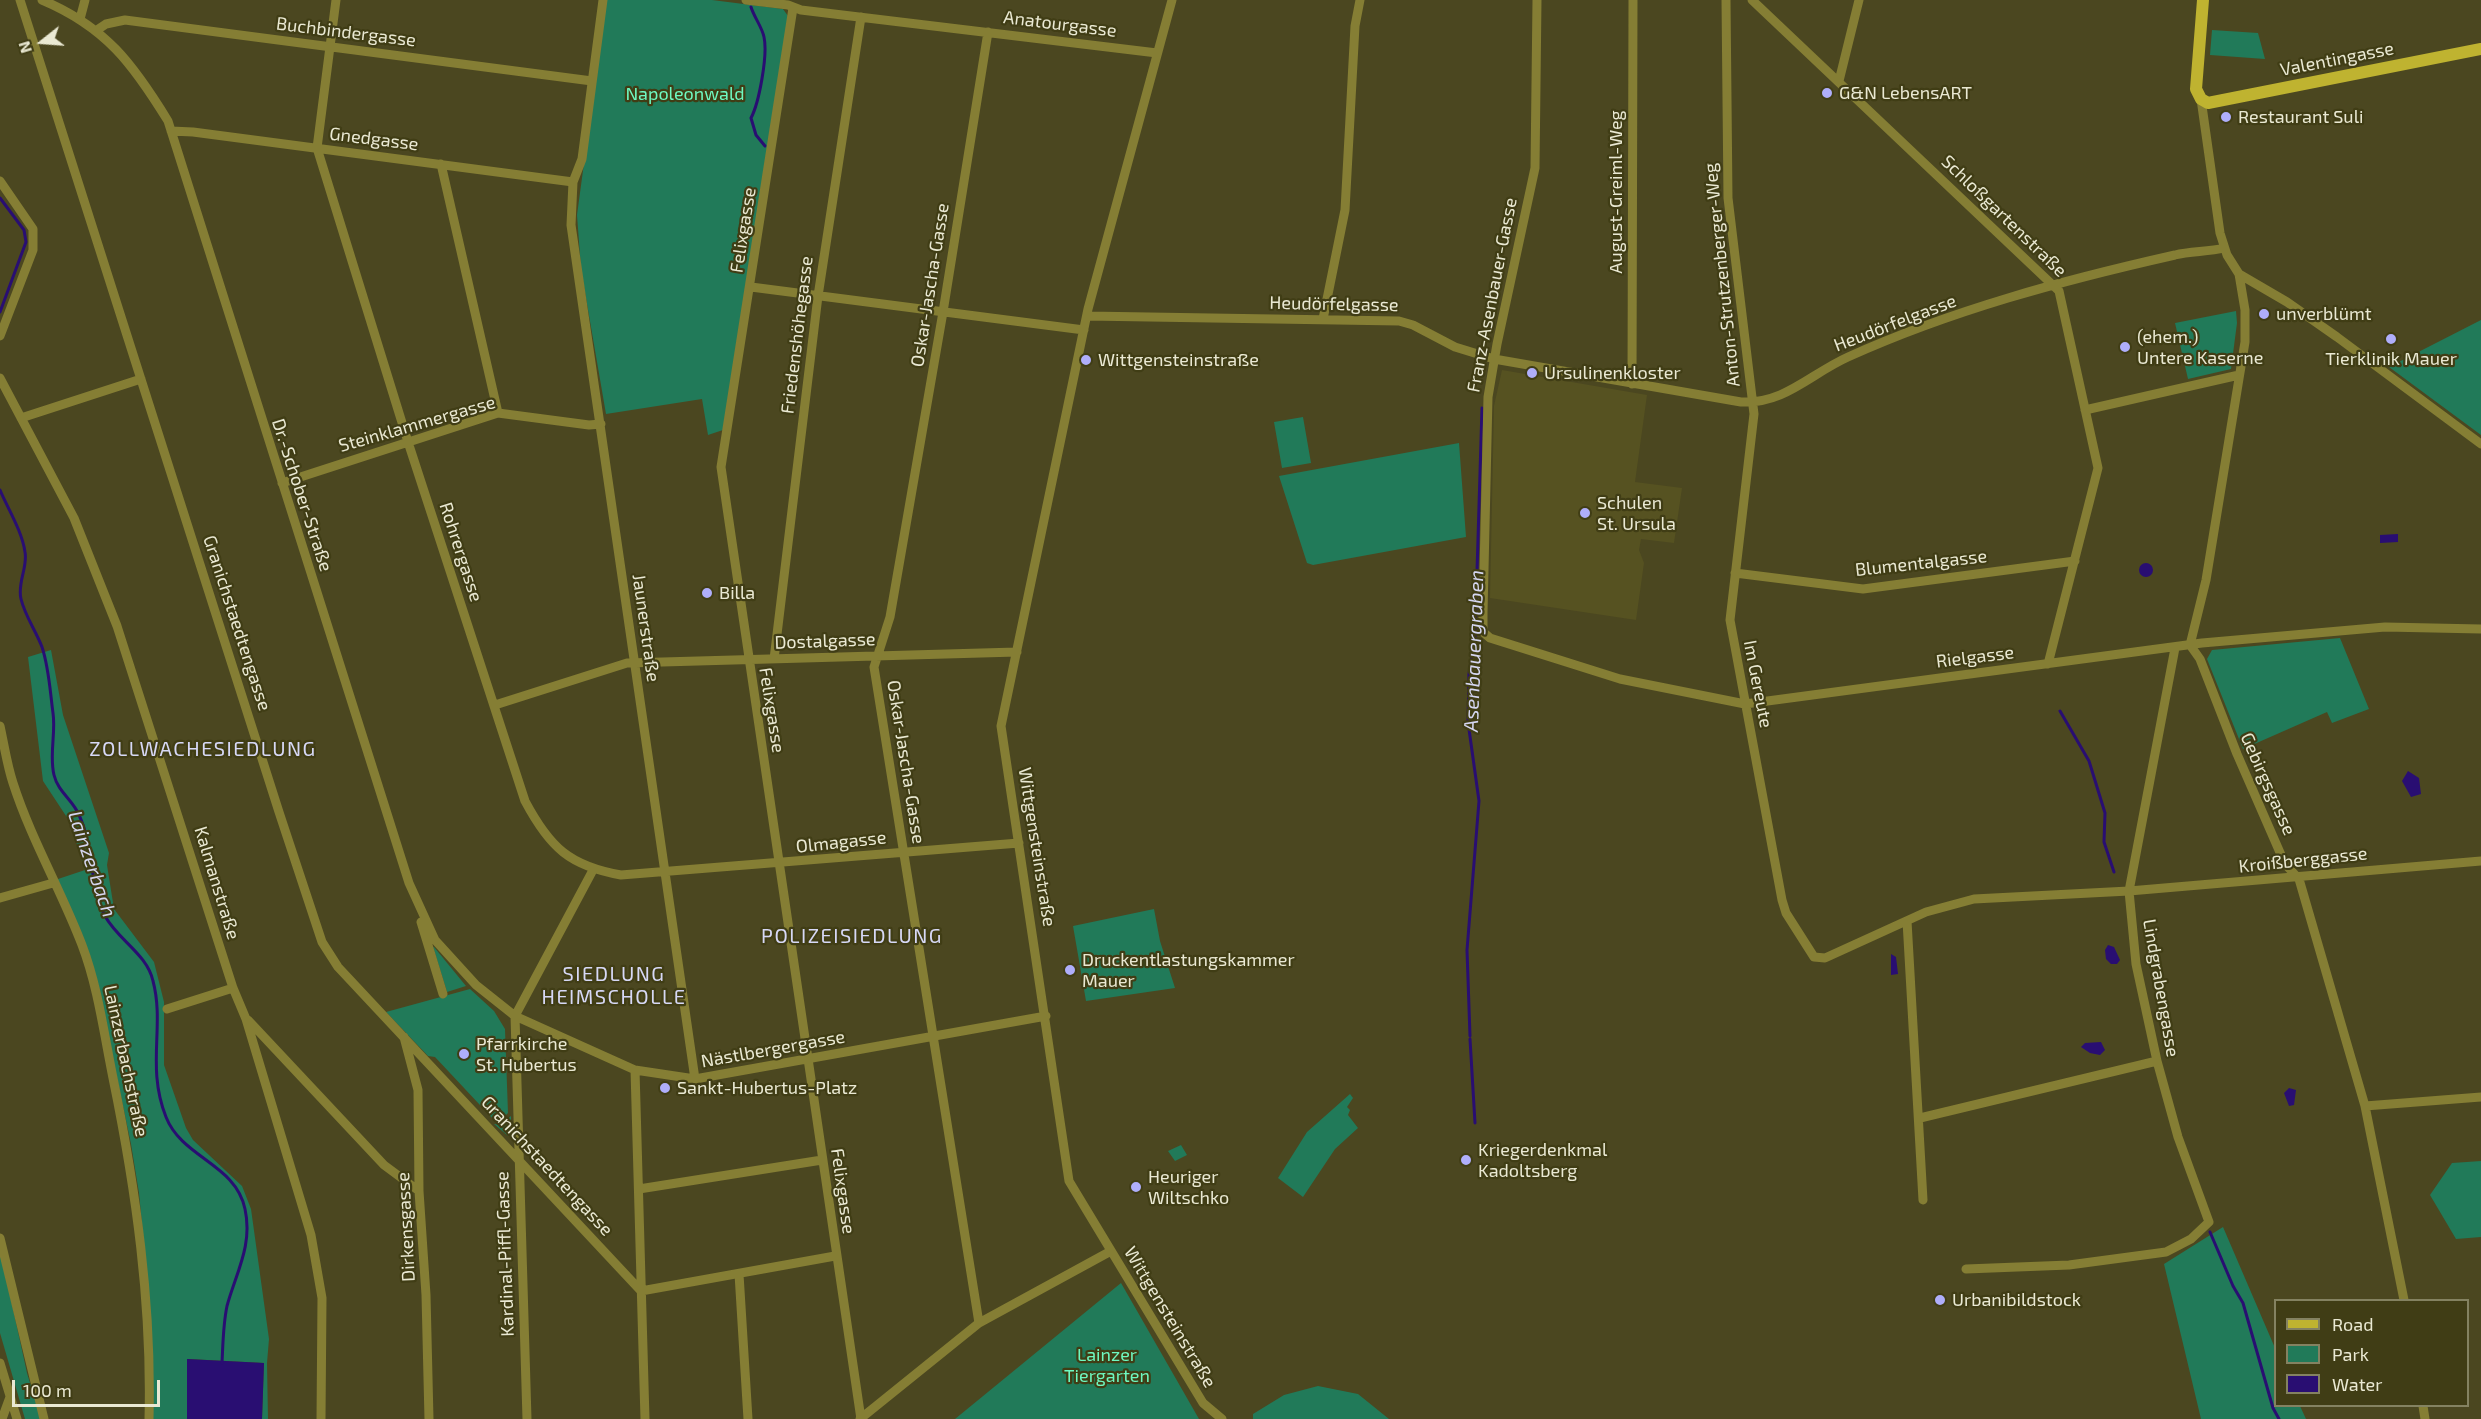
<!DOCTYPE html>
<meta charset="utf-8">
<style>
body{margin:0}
#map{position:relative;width:2481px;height:1419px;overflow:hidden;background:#4b4720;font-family:"Exo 2",sans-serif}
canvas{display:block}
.legend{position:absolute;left:2274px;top:1299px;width:195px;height:108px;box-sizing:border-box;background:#403d15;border:2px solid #848261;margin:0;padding:8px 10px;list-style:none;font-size:18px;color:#eae9d3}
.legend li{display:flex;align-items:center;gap:12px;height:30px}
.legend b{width:30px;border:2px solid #848261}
.north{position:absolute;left:12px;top:12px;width:60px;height:60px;-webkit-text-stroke:4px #403d15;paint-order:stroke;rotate:253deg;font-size:16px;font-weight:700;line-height:24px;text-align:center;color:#eae9d3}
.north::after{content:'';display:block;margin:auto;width:21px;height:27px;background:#eae9d3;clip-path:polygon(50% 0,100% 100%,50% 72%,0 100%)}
.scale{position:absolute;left:12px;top:1380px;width:148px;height:27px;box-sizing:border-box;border:3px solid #eae9d3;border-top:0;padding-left:8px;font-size:18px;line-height:21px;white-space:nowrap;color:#eae9d3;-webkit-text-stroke:4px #403d15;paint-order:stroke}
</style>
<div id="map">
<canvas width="2481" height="1419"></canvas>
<ul class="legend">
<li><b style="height:8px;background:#bfb330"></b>Road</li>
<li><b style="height:16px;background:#217a59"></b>Park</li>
<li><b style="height:16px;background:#290e72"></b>Water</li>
</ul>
<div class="north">N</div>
<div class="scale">100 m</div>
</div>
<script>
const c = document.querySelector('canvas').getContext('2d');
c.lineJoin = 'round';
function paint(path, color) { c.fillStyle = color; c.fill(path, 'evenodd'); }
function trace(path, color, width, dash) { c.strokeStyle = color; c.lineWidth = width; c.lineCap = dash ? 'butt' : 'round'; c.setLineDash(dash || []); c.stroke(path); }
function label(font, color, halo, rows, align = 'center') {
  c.font = font + ' "Exo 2",sans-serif'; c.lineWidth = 4.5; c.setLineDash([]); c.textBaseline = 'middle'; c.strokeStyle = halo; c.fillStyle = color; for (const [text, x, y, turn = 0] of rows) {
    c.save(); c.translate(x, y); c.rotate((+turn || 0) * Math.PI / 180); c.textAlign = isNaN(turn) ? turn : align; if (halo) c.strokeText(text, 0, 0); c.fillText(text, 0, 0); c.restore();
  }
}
const built = new Path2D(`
 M1502,370l145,25 -12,87 47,6 -8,55 -33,-4 -2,11 5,13 -8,57 -146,-22 4,-192z`);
const green = new Path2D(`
 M606,0h106l71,9 5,7 -65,414 -15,5 -6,-36 -96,15 -25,-145 -4,-54z
 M2212,30l46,3 7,26 -55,-4z
 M2236,311l1,12 -6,46 -43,10 -13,-56z
 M2481,320v115l-92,-68z
 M1303,417l8,46 -29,5 -8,-46z
 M1459,443l7,94 -153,28 -6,-2 -28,-87z
 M2340,638l29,71 -37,14 -5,-11 -84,37 -36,-90 5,-9z
 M51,650l12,65 46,138 -2,12 7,44 40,53 10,40v63l22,63 7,12 49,46 9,23 18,130 -2,24 1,56h-6l2,-56 -76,-4 -1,60h-35l-5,-143 -8,-83 -8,-49 -32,-151 -44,-113 30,-10 -15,-48 -27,-41 -15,-124z
 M1154,909l6,32 15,47 -89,13 -13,-75z
 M433,947h1l32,39 -19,6z
 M470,989l24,22 11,18 3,84 -8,8 -6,-1 -59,-63 -7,-1 -42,-44z
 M1350,1094l3,4 -6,9 3,3 -2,5 10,13 -23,21 -32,48 -25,-19 29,-46z
 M511,1116v17l-3,3 -14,-12 7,1z
 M1181,1145l6,10 -12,6 -7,-10z
 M2481,1161v76l-25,2 -26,-44 22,-32z
 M2223,1227l52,121 1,58h24l6,13h-105l-37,-155z
 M0,1249l27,124 14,46h-16l-25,-86z
 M1121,1283l78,136h-244z
 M1318,1386l40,8 31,25h-136v-5l31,-19z`);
const water = new Path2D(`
 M2398,534v8l-18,1v-8z
 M2139 570a7 7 0 1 1 14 0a7 7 0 1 1-14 0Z
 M2408,771l11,7 2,16 -10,3 -9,-16z
 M2108,945l6,2 6,13 -3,4h-6l-5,-5 -1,-9z
 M1891,954l5,3 2,17 -7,1z
 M2101,1042l4,8 -5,5 -10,-2 -9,-6 4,-4z
 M2289,1088l7,2 -2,15 -5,1 -5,-13z
 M187,1359l77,4 -2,56h-75z`);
const stream = new Path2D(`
 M751,7c3,10 11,20 13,30 4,18 -5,66 -13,81l5,17 9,11
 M0,198l24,32 2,12 -26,70
 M0,490c8,19 22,41 25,62 3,15 -8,31 -4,47 4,17 15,32 21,48 7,21 8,44 11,66 3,20 -4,42 1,62 4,17 19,25 25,40 15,32 10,70 26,101 13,24 42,38 48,65 12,45 -7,86 13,136 16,41 70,47 79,92 8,36 -9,64 -18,97 -4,19 -4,38 -5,57
 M2060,711l29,50 16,52 -1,29 10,30
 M1470,1036l-3,-86 12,-149 -11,-79 1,-48 6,-37 7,-229
 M1470,1039l5,84
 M2210,1232l23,54 10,17 30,105 6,11`);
const minor = new Path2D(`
 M20,0l259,812 43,130 16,25 303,324 194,-35
 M42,0c64,27 91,64 126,121l241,762 26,57 41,45 39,31 120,54 60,9 351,-63
 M336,0l-19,148 91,294 117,359c25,47 45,65 96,74l398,-32
 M603,0l-21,159 -9,23 -2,43 124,854
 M746,0l42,5 13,5 356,43
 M1172,0l-84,309 -87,417 68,455 134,222 19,16
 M1537,0l-2,168 -38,176 -9,53 -5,216v19l7,6 130,41 125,25 457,-61 183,-16 96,2
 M1726,0l2,198 26,216 -24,206 52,280 4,13 28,44 11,1 101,-46 48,-13 155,-8 352,-30
 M1752,0l307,291 39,177 -50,196
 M793,8l-72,459 140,952
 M80,19l5,-19
 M97,30l9,-6 19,-4 467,61
 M1839,81l20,-81
 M2201,99l19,134 7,22 12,19 48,28 50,35 144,107
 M171,131l22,1 380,50
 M441,164l57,249
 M0,181l33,48v21l-33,86
 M751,287l333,43
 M1087,316l312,5 14,4 42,22 39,12 247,43c44,2 69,-28 107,-45 104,-47 216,-77 327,-102 16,-4 33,-3 49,-7
 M1323,319l22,-109 10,-184 5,-26
 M0,378l74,140 43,108 116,362 13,31 65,216 11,63 -1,121
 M1632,384l1,-384
 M2085,410l154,-35
 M21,418l120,-39
 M282,483l216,-70 91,12 12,-1
 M1735,573l128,16 212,-28
 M2190,645l10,14 37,95 48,110 14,15 66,227 39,194
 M2190,645l16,-65 39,-238v-32l-6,-36
 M774,659l44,-363 43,-279
 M495,705l132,-42 390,-11
 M0,726c4,18 7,39 13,57 18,56 48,107 69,162 16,42 22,89 31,133 23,112 39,226 36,341
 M0,898l53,-15
 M1907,921l16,279
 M421,922l22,72
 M167,1009l66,-21
 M248,1020l136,145 35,26
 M404,1037l14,53 1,101 7,104 3,124
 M635,1070l10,349
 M2365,1106l116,-9
 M1920,1118l237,-57
 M639,1189l183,-29
 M0,1238l44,181
 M1966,1269l103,-4 97,-13 25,-13 18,-17 -31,-85 -21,-76 -21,-97 -7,-73 46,-243
 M739,1274l9,145
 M979,1323l-105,-656 16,-50 53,-305 45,-280
 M0,1363l17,56
 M2423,1406l2,13
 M2,1419l8,-22
 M527,1419l-12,-403 78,-146
 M860,1419l119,-96 132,-72`);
const major = new Path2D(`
 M2203,0l-7,89 5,10 7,4 273,-54`);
const markers = [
 [1827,93,6,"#afaefa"],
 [2226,117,6,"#afaefa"],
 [2264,314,6,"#afaefa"],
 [2391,339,6,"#afaefa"],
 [2125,347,6,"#afaefa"],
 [1086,360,6,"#afaefa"],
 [1532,373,6,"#afaefa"],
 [1585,513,6,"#afaefa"],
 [707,593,6,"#afaefa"],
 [1070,970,6,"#afaefa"],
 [464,1054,6,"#afaefa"],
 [665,1088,6,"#afaefa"],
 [1466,1160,6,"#afaefa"],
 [1136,1187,6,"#afaefa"],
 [1940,1300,6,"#afaefa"]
];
const streetNames = [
 ["Anatourgasse",1060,24,7],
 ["Buchbindergasse",346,32,7],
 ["Valentingasse",2337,59,-11],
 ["Gnedgasse",374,139,7],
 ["August-Greiml-Weg",1616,192,-90],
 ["Schloßgartenstraße",2004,216,44],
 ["Felixgasse",743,230,-81],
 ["Anton-Strutzenberger-Weg",1722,275,-96],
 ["Oskar-Jascha-Gasse",930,285,-81],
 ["Franz-Asenbauer-Gasse",1492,295,-79],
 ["Heudörfelgasse",1334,304,1],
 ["Heudörfelgasse",1895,323,-21],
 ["Friedenshöhegasse",797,335,-83],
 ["Steinklammergasse",417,424,-16],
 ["Dr.-Schober-Straße",302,495,72],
 ["Rohrergasse",461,552,72],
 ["Blumentalgasse",1921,563,-6],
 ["Granichstaedtengasse",237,623,72],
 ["Jaunerstraße",646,628,82],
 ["Dostalgasse",825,641,-2],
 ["Rielgasse",1975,657,-7],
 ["Im Gereute",1758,684,79],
 ["Felixgasse",772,710,81],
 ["Oskar-Jascha-Gasse",906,762,81],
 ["Gebirgsgasse",2268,784,66],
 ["Olmagasse",841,842,-6],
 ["Wittgensteinstraße",1037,847,81],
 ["Kroißberggasse",2303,860,-6],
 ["Kalmanstraße",217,883,73],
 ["Lindgrabengasse",2161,988,80],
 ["Nästlbergergasse",773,1049,-10],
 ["Lainzerbachstraße",126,1061,78],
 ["Granichstaedtengasse",547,1166,47],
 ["Felixgasse",843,1191,82],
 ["Dirkensgasse",406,1227,-93],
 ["Kardinal-Piffl-Gasse",505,1254,-92],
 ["Wittgensteinstraße",1170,1317,59]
];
const poiNames = [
 ["G&N LebensART",1839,93],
 ["Restaurant Suli",2238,117],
 ["unverblümt",2276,314],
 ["(ehem.)",2137,337],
 ["Untere Kaserne",2137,358],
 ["Tierklinik Mauer",2391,359,"center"],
 ["Wittgensteinstraße",1098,360],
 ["Ursulinenkloster",1544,373],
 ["Schulen",1597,503],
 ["St. Ursula",1597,524],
 ["Billa",719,593],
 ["Druckentlastungskammer",1082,960],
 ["Mauer",1082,981],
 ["Pfarrkirche",476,1044],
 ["St. Hubertus",476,1065],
 ["Sankt-Hubertus-Platz",677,1088],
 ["Kriegerdenkmal",1478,1150],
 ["Kadoltsberg",1478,1171],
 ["Heuriger",1148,1177],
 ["Wiltschko",1148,1198],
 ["Urbanibildstock",1952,1300]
];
const parkNames = [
 ["Napoleonwald",685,94],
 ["Lainzer",1107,1355],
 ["Tiergarten",1107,1376]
];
const waterNames = [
 ["Asenbauergraben",1474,651,-88],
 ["Lainzerbach",92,864,71]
];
const neighbourhoodNames = [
 ["ZOLLWACHESIEDLUNG",203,749],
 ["POLIZEISIEDLUNG",852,936],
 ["SIEDLUNG",614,974],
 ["HEIMSCHOLLE",614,997]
];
paint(built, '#565221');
paint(green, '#217a59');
paint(water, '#290e72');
trace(stream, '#290e72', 3);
trace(minor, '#857e34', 9);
trace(major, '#bfb330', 12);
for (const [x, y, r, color] of markers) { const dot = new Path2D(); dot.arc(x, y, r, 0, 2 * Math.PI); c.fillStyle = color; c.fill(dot); trace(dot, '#403d15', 2); }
label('18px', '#eae9d3', '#403d15', streetNames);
label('18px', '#eae9d3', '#403d15', poiNames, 'left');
label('18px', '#6ef9c1', '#403d15', parkNames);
label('italic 20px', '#d5d6f0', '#403d15', waterNames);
c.letterSpacing = '1.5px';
label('20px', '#d7d8f6', '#403d15', neighbourhoodNames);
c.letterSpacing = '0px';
</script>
